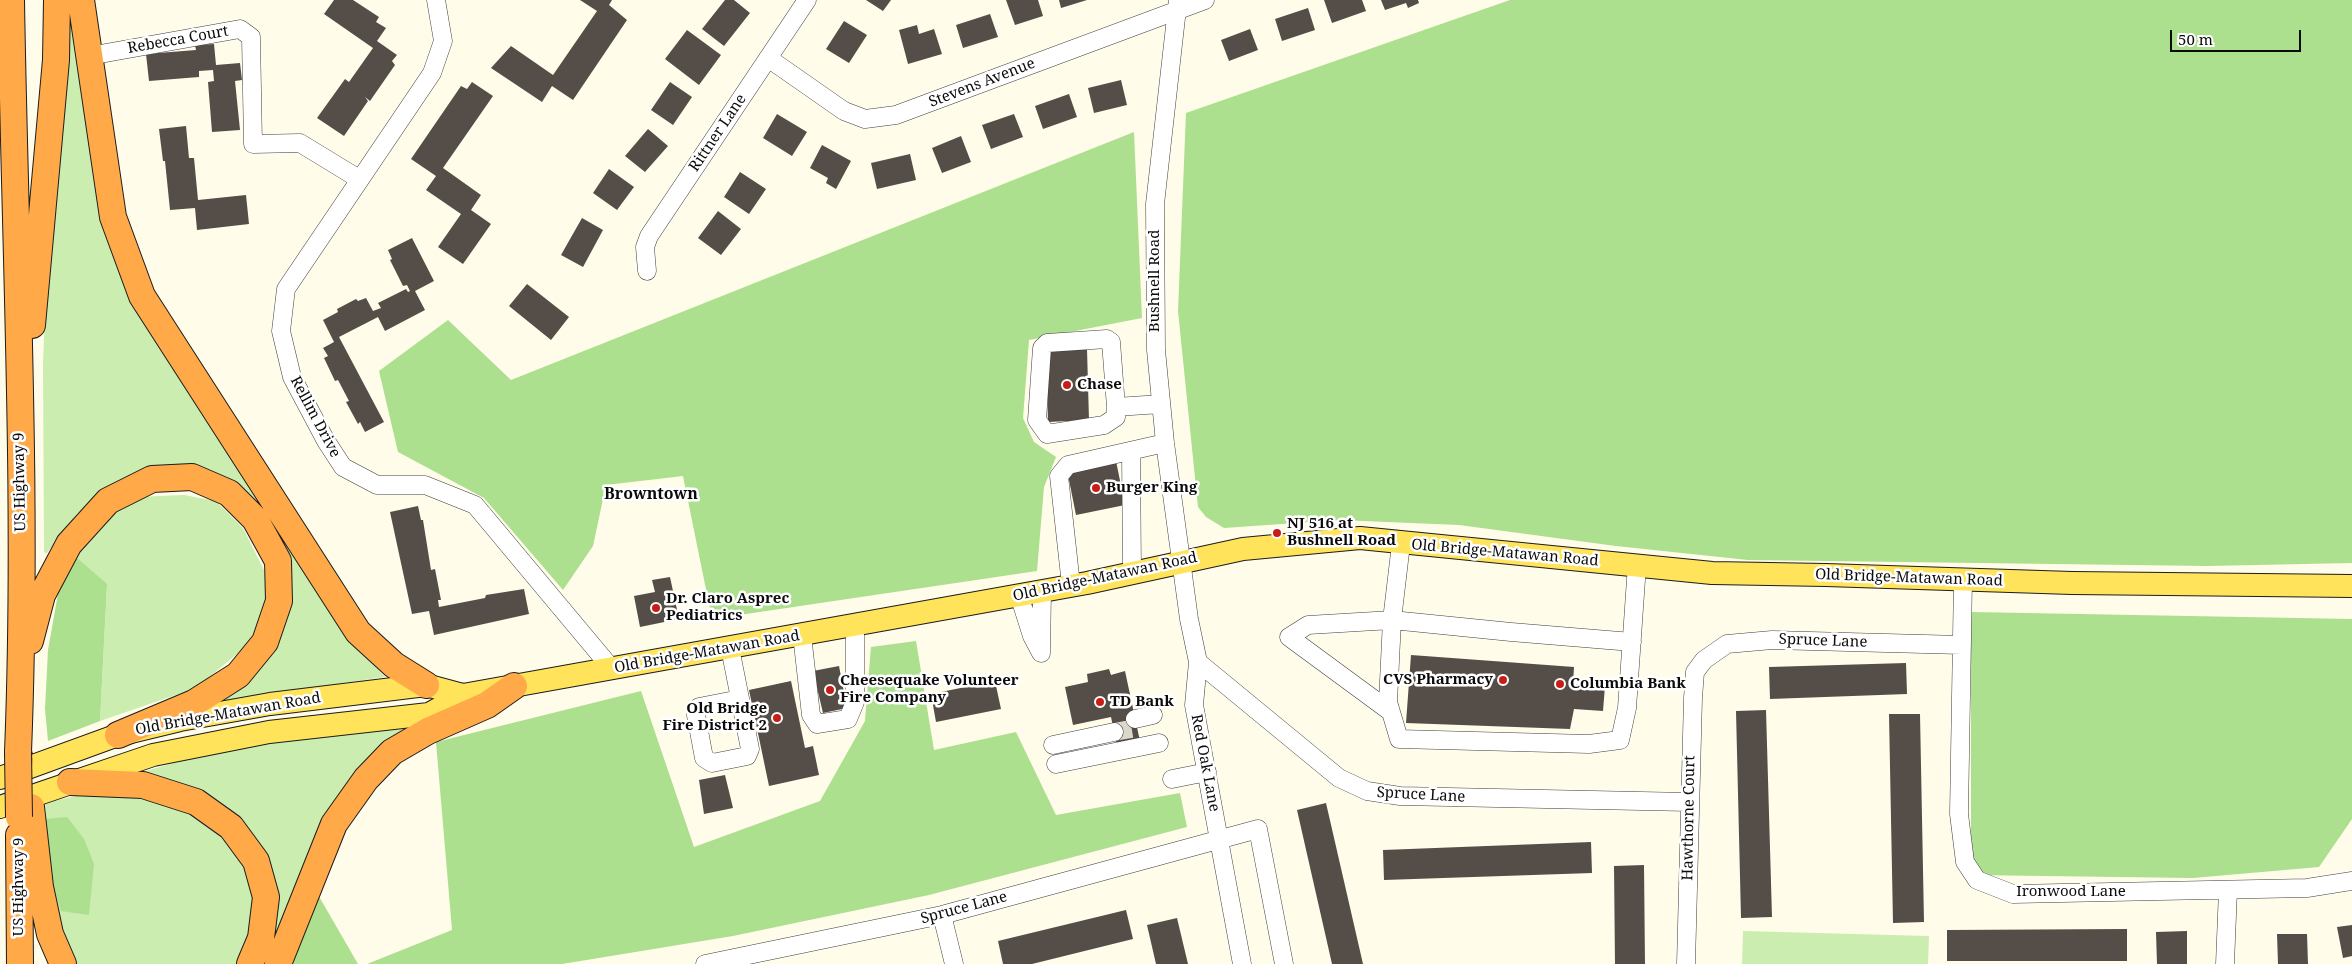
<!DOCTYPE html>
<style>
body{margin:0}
#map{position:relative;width:2352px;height:964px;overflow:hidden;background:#fffcea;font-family:"Noto Serif",serif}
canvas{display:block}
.scale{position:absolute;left:2170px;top:30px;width:131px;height:22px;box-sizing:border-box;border:2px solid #0b0b0b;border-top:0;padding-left:6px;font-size:15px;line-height:18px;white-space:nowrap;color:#0b0b0b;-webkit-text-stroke:4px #fff;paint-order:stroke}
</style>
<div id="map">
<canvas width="2352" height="964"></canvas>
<div class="scale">50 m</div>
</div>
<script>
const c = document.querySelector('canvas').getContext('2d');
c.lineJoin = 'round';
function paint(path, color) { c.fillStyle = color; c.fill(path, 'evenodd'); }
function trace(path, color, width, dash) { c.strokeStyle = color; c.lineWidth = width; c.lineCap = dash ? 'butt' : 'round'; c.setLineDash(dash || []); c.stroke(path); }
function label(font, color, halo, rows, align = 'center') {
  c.font = font + ' "Noto Serif",serif'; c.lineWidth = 5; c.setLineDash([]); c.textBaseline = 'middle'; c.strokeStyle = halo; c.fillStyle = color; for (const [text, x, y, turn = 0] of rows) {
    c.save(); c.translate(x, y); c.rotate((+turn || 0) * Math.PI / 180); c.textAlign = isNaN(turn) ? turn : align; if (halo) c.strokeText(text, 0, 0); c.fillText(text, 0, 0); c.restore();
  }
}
const green = new Path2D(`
 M70,0l39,231 255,424 21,22 -164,24 68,-111 -75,-114 -116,20 -20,17 -32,41 -2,-3 -1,-186 3,-81z
 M184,495l32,6 27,27 25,50 -2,36 -17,30 -53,44 -96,33 7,-136 -31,-28 23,-32 38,-28z
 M412,725l-13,12 -131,227h-9l11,-96 -124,-94v-3c86,-27 176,-35 266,-46z
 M89,793l48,1 71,24 44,55 3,46 -18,45h-161l-24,-53 -7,-108z
 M1743,931l186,5 -1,28h-186z`);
const forest = new Path2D(`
 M1510,0h842v563l-145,3 -459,-6 -132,-14 -157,-21 -120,-5 -115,8 -18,-11 -8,-10 -20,-196 8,-198z
 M1134,132l8,186 -113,22 -6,78 11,24 22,15 -12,30 -7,84 -325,48 -29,-143 -77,9 -13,61 -30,44 -79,-92 -86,-46 -19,-81 69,-51 63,60z
 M76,557l31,27 -7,137 -52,20 -3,-32 3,-59 11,-62z
 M1971,612l381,7v200l-33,48 -126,11 -222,-3z
 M916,641l18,109 82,-18 40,83 124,-22 7,34 -258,68 -196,41 -171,28h-195l85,-34 -16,-188 205,-51 53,156 126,-46 45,-80 6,-74z
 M67,817l17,22 10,25 -5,51 -28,-4 -13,-42 -3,-50z
 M317,893l41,71h-65z`);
const building = new Path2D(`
 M334,0h19l26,17 -3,5 10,6 -9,13 20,14 -5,6 3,4 -25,36 -5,-4 3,4 -24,35 -27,-18 28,-39 4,3 24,-34 -49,-34z
 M580,0h32l-3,5 18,15 -54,80 -21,-14 -10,16 -51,-34 20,-22 42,29 44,-64z
 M725,0h9l16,13 -26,33 -22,-17z
 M866,0h25l-8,11z
 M1006,0h32l5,16 -28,9z
 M1059,0h28l-26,8z
 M1324,0h38l4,11 -34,12z
 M1381,0h37l1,3 -11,5 -2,-5 -21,7z
 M1308,8l7,22 -33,11 -7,-22z
 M990,14l8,23 -35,11 -7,-23z
 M844,21l23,14 -18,28 -23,-14z
 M917,25l2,9 15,-5 8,25 -34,10 -9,-34z
 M1250,29l8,21 -29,11 -8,-21z
 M687,30l34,25 -22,30 -34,-26z
 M214,44l2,21 24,-2 2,17 -7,1 5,49 -28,2 -4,-50 6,-1 -1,-11 -14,1v6l-50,4 -3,-27 50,-4 -1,-5z
 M1121,80l6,25 -33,8 -6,-25z
 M472,82l21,14 -50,72 38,27 -10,15 20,14 -28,40 -25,-17 23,-33 -35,-24 10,-14 -25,-17 50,-73 6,3z
 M670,82l22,15 -19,28 -22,-15z
 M1069,94l8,23 -34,12 -8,-23z
 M777,114l30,18 -15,24 -29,-18z
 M1014,114l9,23 -32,12 -9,-24z
 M186,126l3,32h5l4,42 48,-5 3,29 -52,6 -2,-22 -25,2 -5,-49h-2l-4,-32z
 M648,129l20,17 -23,26 -20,-16z
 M961,136l10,26 -29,11 -10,-25z
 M822,145l29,16 -15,28 -10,-6 2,-5 -18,-10z
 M910,154l6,26 -39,9 -6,-26z
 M609,169l25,18 -17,23 -24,-17z
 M740,172l26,17 -17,25 -25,-17z
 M718,211l23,18 -20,26 -23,-17z
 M582,218l21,12 -20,37 -22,-12z
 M412,238l22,43 -19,10 10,19 -40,21 -7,-14 -39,20 45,85 -19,10 -5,-10 -2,2 -12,-22 3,-1 -11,-21 -3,1 -11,-23 4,-2 -5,-8 11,-6 -11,-22 15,-8 -1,-3 19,-10 2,2 8,-3 7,13 8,-3 -3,-5 28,-14 2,3 2,-1 -3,-6 -4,1 -13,-26 2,-1 -4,-9z
 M527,284l42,33 -18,23 -42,-34z
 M1087,349l2,71 -41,2 -2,-72z
 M1116,461l9,44 -49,10 -9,-45z
 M418,506l3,14h2l8,50 4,-1 6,31h-3l1,7 46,-9 1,-3 38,-6 5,25 -95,21 -5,-24 -17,3 -22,-102z
 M670,577l9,42 -39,8 -6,-31 21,-4 -3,-12z
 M1411,655l163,12 -1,17 32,2 -2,25 -29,-2 -4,20 -164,-6z
 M1906,663l1,31 -137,5 -1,-32z
 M839,666l8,42 -24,5 -10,-42z
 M1109,669l2,6 14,-4 16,75 -23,5 -7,-34 -38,8 -8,-38 23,-5 -1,-8z
 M791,681l14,67 8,-2 6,29 -50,11 -20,-96z
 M995,681l6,28 -65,13 -5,-28z
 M1766,710l6,207 -31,1 -5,-207z
 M1889,714h31l4,208 -31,1z
 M725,775l8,33 -29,6 -5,-34z
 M1326,803l37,161h-31l-35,-154z
 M1591,842l1,31 -208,7 -1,-30z
 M1644,865l1,99h-30l-1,-98z
 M1126,910l7,29 -101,25h-29l-5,-23z
 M1177,918l11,46h-32l-9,-39z
 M2352,925v31l-9,2 -6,-31z
 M2127,929v32h-180v-31z
 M2187,931v33h-30l-1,-32z
 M2277,934h30l1,30h-30z`);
const minorTunnel = new Path2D(`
 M1114,732l23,-4`);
const minor = new Path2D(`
 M436,0l7,41 -11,32 -146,216 -5,42 11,46 34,64 17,26 34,18h48l50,20 137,164
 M1178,0l-23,204 1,146 9,93 24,176 9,43 -4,43 48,259
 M89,56l151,-27 11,8 2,107 47,-1 59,36
 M768,58l76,53 21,8 31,-4 309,-115
 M647,271l-2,-24 4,-11 158,-236
 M1116,407v10l-12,8 -57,9 -10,-14 5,-72 5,-5 60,-4 4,3 5,65 45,-3
 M1131,451l1,122
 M1401,544l-9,76 -4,82 11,37 190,5 31,-4 7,-32 10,-143
 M1963,579l-4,235 6,48 12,18 36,14 294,-6 45,-7
 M1071,585l-12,-109 9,-11 97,-22
 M1019,595l13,41 9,17 1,-62
 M802,635l9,80 6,9 31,-5 7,-17v-77
 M730,648l20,101 -3,7 -35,7 -8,-5 -8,-43 3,-8 41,-8
 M1198,662l141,116 28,13 33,5 289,6
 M1391,712l-102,-75 19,-12 84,-5 119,12 121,10
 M1135,719l18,-4
 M1053,745l61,-13
 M1056,764l103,-21
 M1172,779l35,-7
 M942,915l12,49
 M705,964l237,-49 316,-86 26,135
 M1686,964l7,-266 2,-26 9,-12 23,-16 45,-4 190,5
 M2225,964l3,-74`);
const major = new Path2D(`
 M0,778l118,-43 62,-15 90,-16 156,-19 37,10
 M0,807l153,-52 116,-23 160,-18 34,-19 624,-112 156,-34 117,-11 352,35 114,2 246,8 280,3`);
const highway = new Path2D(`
 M11,0c4,250 17,502 7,752l2,8
 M81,0l32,217 29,79 216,336 36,33 32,20
 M32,325l24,-265 1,-60
 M30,641l12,-46 27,-51 39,-43 44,-22 40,-2 37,16 26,26 23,42 1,40 -14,41 -27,33 -44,28 -76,32
 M70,782l73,3 53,17 35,25 25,34 10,36 -5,41 -11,26
 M31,807l9,80 10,47 13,30
 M19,835l1,129
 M278,964l56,-140 32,-45 26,-27 36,-21 59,-26 27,-19`);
const highwayBridge = new Path2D(`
 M18,752l1,65`);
const markers = [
 [1067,385,5,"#c71d18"],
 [1096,488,5,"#c71d18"],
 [1277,533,5,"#c71d18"],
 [656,608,5,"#c71d18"],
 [1503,680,5,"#c71d18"],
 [1560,684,5,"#c71d18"],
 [830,690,5,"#c71d18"],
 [1100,702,5,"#c71d18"],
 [777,718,5,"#c71d18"]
];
const streetNames = [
 ["Rebecca Court",178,40,-10],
 ["Stevens Avenue",982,83,-21],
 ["Rittner Lane",718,133,-56],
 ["Bushnell Road",1155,281,-90],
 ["Rellim Drive",315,417,62],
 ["US Highway 9",20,482,-91],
 ["Old Bridge-Matawan Road",1505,553,5],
 ["Old Bridge-Matawan Road",1105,577,-12],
 ["Old Bridge-Matawan Road",1909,578,2],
 ["Spruce Lane",1823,641,2],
 ["Old Bridge-Matawan Road",707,652,-10],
 ["Old Bridge-Matawan Road",228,714,-10],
 ["Red Oak Lane",1205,763,79],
 ["Spruce Lane",1421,795,3],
 ["Hawthorne Court",1689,818,-89],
 ["US Highway 9",19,887,-90],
 ["Ironwood Lane",2071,892],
 ["Spruce Lane",964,908,-15]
];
const poiNames = [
 ["Chase",1077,385],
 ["Burger King",1106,488],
 ["NJ 516 at",1287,524],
 ["Bushnell Road",1287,541],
 ["Dr. Claro Asprec",666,599],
 ["Pediatrics",666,616],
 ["CVS Pharmacy",1493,680,"right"],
 ["Cheesequake Volunteer",840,681],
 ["Fire Company",840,698],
 ["Columbia Bank",1570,684],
 ["TD Bank",1110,702],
 ["Old Bridge",767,709,"right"],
 ["Fire District 2",767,726,"right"]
];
const neighbourhoodNames = [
 ["Browntown",651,494]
];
paint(green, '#cbedb0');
paint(forest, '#acdf8e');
paint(building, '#554d47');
trace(minorTunnel, '#dad8c9', 18, [18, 9]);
trace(minor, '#3e3e3e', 19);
trace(major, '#1c1c1c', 24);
trace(highway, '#1c1c1c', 28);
trace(minor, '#fff', 18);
trace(major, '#ffe35a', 22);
trace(highway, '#ffa948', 26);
trace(highwayBridge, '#1c1c1c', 28, []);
trace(highwayBridge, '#ffa948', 26);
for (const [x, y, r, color] of markers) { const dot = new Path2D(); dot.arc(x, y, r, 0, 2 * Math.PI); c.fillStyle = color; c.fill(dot); trace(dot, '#fff', 2); }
label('15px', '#0b0b0b', '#fff', streetNames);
label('bold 15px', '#0b0b0b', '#fff', poiNames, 'left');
label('bold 16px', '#0b0b0b', '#fff', neighbourhoodNames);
</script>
